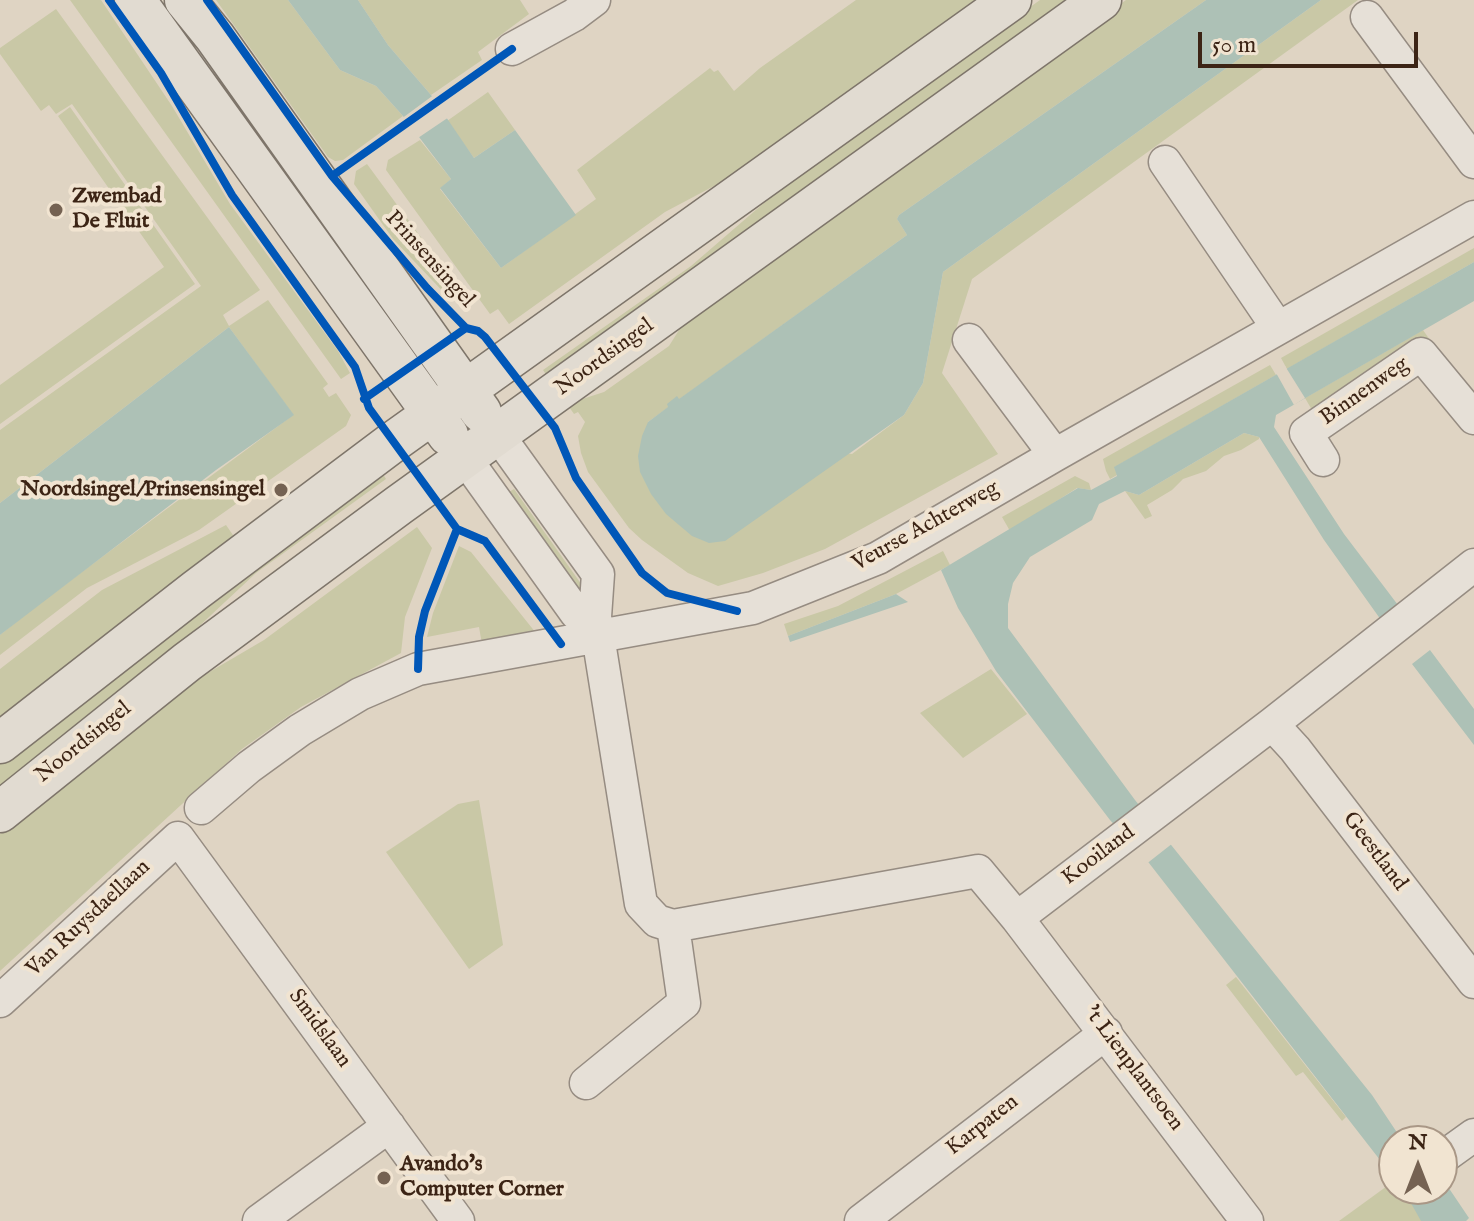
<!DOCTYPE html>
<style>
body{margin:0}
#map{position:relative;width:1474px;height:1221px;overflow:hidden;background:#dfd4c3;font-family:"IM FELL English",serif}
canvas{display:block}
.north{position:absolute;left:1378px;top:1125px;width:80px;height:80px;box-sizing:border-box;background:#f1e4d1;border:2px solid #a99786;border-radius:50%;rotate:0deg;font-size:22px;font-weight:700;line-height:32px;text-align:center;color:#3c2415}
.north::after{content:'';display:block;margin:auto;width:28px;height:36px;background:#756252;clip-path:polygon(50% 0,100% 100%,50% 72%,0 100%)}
.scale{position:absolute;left:1198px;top:32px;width:220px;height:36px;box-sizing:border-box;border:4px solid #3c2415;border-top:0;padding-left:10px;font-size:24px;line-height:28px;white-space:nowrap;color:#3c2415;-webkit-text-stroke:6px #f1e4d1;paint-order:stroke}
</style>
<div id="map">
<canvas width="1474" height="1221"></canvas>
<div class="north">N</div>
<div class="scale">50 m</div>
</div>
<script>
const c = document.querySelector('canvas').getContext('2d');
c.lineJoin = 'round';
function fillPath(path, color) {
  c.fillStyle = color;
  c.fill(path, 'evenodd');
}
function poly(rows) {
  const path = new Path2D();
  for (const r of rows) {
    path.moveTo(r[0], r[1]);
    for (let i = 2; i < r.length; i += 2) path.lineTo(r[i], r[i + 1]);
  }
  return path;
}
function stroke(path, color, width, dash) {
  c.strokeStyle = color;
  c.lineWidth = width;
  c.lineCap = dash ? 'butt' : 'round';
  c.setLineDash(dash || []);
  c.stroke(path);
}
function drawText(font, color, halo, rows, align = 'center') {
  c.font = font + ' "IM FELL English",serif';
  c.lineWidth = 8;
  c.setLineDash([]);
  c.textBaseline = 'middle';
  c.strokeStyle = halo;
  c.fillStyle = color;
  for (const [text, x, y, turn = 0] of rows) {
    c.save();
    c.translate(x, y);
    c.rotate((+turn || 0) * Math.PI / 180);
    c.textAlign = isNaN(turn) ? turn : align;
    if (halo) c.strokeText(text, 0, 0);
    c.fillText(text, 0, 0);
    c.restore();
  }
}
fillPath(poly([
 [70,0,101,0,172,106,230,204,338,351,350,373,341,379],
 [216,0,288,0,340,70,376,86,403,116,343,160,335,161,328,157],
 [358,0,520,0,529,14,478,52,482,60,431,95,388,45],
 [856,0,985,0,763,160,665,212,509,324,498,309,490,314,386,170,388,160,420,140,451,179,440,189,501,268,596,199,577,170,710,68,714,72,718,70,734,91,760,68],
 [1040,0,1076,0,549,379,543,370,691,266,794,177],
 [1126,0,1206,0,899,215,897,219,907,235,648,422,852,454,904,415,923,383,943,272,1321,0,1358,0,972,279,942,373,998,454,825,549,763,573,718,586,688,573,642,540,629,528,588,472,581,453,578,436,585,422,578,412,574,414,567,404,604,392,669,346,684,322],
 [56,9,260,290,223,315,229,326,268,300,328,384,323,388,329,397,336,393,351,415,346,426,199,530,87,588,0,655,0,635,28,612,293,415,229,327,0,503,0,430,201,286,72,104,56,114,49,105,41,111,0,54,0,48],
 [488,92,515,130,474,158,447,121],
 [70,107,195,284,0,424,0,385,164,267,58,116],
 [367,164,462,293,451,300,393,239,354,184,356,171],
 [1474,248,1474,262,1287,369,1281,358],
 [1423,330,1430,340,1312,410,1305,398],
 [1270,365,1276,375,1115,467,1117,475,1110,479,1106,471,1103,459],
 [1244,433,1259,437,1259,439,1241,450,1224,456,1206,471,1183,479,1172,490,1147,505,1152,516,1145,519,1125,491,1139,495],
 [381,471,386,479,256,573,148,674,0,789,0,762],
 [1075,476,1089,483,1091,490,1077,488,1010,531,1002,517],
 [514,489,584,588,588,601,502,496],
 [226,525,235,538,0,719,0,669,102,590],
 [417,527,432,548,405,617,401,653,301,707,242,749,0,971,0,834,99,750,189,684,264,640],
 [459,546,471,552,540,638,483,650,479,627,427,637,433,613],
 [943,551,950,565,896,594,788,636,784,624,838,606],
 [991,669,1027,714,963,758,920,713],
 [479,800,503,945,469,969,386,852,458,804],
 [1236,977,1346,1117,1342,1121,1303,1072,1296,1076,1226,985],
 [1394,1181,1394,1189,1409,1189,1428,1221,1339,1221]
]), '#c9c8a6');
fillPath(poly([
 [288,0,358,0,388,45,431,95,474,158,515,130,576,215,501,268,440,188,451,179,403,116,376,86,340,70],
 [1206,0,1321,0,943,272,923,383,904,415,725,541,709,543,692,536,666,514,651,494,640,472,638,456,642,436,648,422,668,407,667,404,677,396,679,399,907,235,897,219,899,215],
 [1474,262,1474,301,1276,415,1274,427,1344,534,1398,605,1381,620,1324,540,1259,437,1244,433,1139,495,1125,491,1099,504,1092,520,1030,557,1013,583,1008,604,1008,628,1135,800,1372,1095,1398,1134,1393,1138,1395,1141,1394,1178,1149,863,1110,820,996,671,958,608,941,570,1078,488,1091,490,1117,476,1114,467],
 [229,327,294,415,216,470,0,635,0,503],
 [896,594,908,602,790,642,788,636],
 [1430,650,1474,709,1474,745,1412,664],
 [1442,1178,1469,1218,1466,1221,1421,1221,1403,1189,1442,1189]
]), '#adc1b6');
fillPath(poly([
 [435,94,449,117,415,140,401,119],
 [1285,366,1305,398,1294,405,1275,371],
 [1141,803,1173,843,1145,865,1113,825]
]), '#dfd4c3');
const minor = poly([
 [1367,17,1474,162],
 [512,49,574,15,594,0],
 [1165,162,1278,328],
 [969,340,1055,455],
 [498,435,598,574,595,617,641,904,657,921,673,926,978,871,1017,918,1272,724,1474,565],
 [465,458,576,613,595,617],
 [1323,460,1306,433,1421,354,1474,418],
 [1272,724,1295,749,1474,982],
 [201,808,249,767,300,730,360,694,418,669,753,608,878,558,1055,455,1474,217],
 [1017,918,1247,1221],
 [0,1001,178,838,458,1221],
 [586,1083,684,1003,673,926],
 [1442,1158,1474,1135],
 [259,1221,389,1126],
 [861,1221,1106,1033]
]);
const major = poly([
 [135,0,448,435],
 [185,0,215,37,481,412],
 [0,743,196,590,393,442,1011,0],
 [0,812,187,662,399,505,1101,0]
]);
stroke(minor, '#968c82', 35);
stroke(major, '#7e756a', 43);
stroke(minor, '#e6e0d7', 32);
stroke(major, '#e1dbd1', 40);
stroke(poly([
 [109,0,161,73,232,195,355,367,369,408,457,529,485,541,561,644],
 [207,0,332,176,427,288,466,328,478,331,485,337,555,428,576,478,642,573,667,593,737,611],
 [332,176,512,49],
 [364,399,466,328],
 [418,669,419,637,425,611,457,529]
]), '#0057b8', 8);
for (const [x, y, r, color] of [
 [56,210,8,"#756252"],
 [281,490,8,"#756252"],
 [384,1178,8,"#756252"]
]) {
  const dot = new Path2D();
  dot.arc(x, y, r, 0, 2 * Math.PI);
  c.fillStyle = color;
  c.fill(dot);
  stroke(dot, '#f1e4d1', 3);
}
drawText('bold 22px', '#3c2415', '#f1e4d1', [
 ["Zwembad",72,197],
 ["De Fluit",72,222],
 ["Noordsingel/Prinsensingel",265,490,"right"],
 ["Avando's",400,1165],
 ["Computer Corner",400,1190]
], 'left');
drawText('22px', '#3c2415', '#f1e4d1', [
 ["Prinsensingel",429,260,48],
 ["Noordsingel",605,358,-36],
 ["Binnenweg",1365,392,-35],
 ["Veurse Achterweg",926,527,-29],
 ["Noordsingel",84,743,-39],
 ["Geestland",1374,852,53],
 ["Kooiland",1099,856,-37],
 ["Van Ruysdaellaan",89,919,-43],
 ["Smidslaan",319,1029,54],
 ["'t Lienplantsoen",1133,1069,53],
 ["Karpaten",983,1126,-38]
]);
</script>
